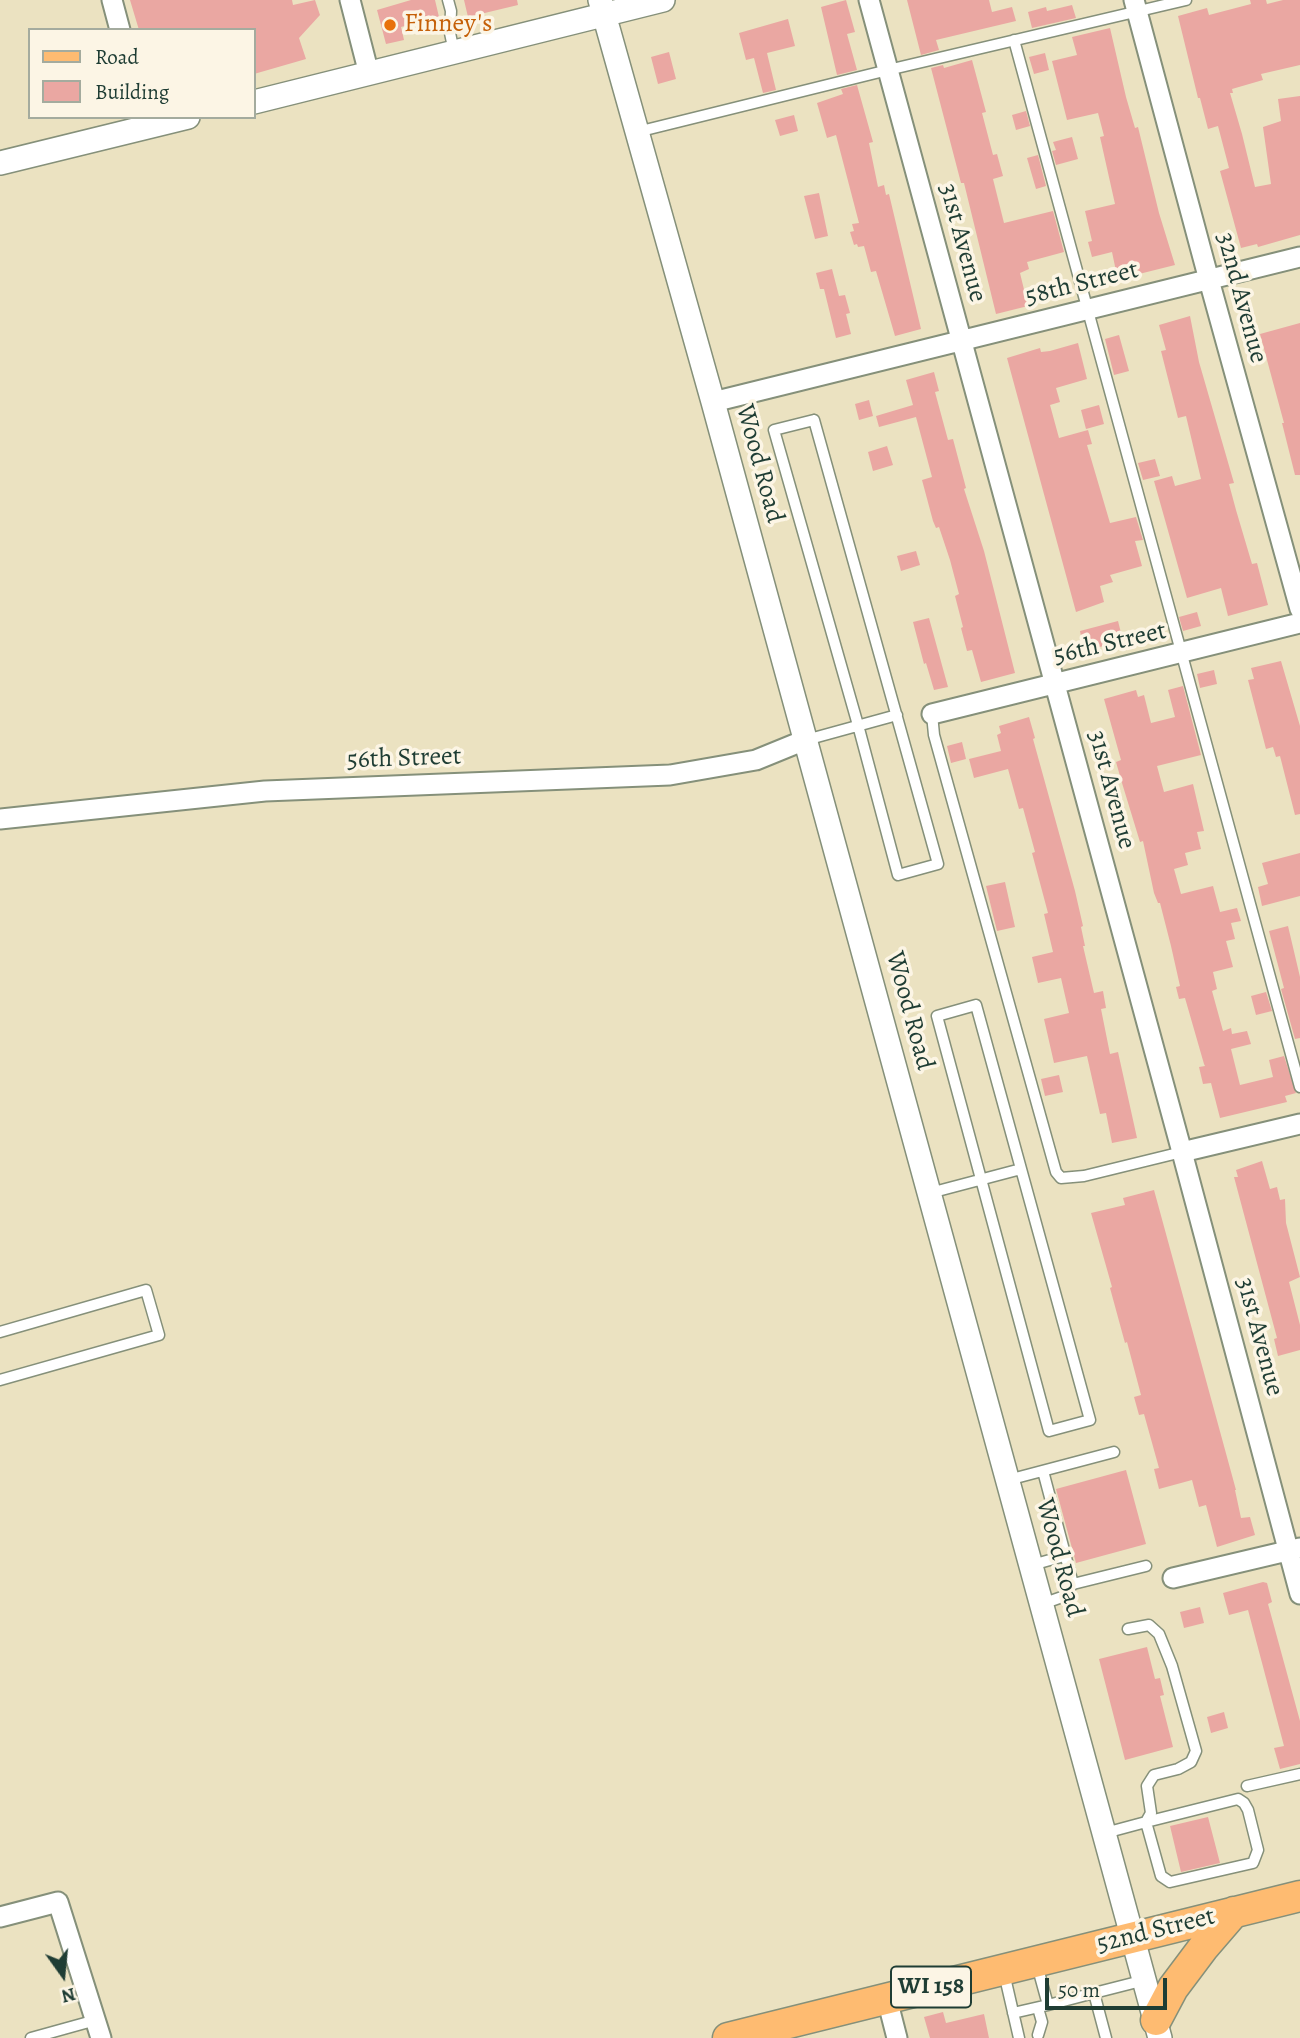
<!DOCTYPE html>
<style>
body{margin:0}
#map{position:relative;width:1300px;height:2038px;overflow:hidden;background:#ebe2c1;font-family:Alegreya,serif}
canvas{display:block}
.legend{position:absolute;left:28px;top:28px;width:228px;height:91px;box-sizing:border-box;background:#fcf5e5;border:2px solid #a4ab9e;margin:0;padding:9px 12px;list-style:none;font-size:21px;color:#1f3d34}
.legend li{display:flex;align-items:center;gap:14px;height:35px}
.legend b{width:35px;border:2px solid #a4ab9e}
.north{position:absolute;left:28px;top:1940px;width:70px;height:70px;-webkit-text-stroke:5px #fcf5e5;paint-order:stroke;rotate:165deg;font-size:19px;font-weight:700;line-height:28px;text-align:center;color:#1f3d34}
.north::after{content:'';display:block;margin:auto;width:24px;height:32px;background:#1f3d34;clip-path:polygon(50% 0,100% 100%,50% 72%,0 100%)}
.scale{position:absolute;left:1045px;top:1978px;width:122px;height:32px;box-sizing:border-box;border:4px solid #1f3d34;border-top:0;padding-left:9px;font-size:21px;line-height:24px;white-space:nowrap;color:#1f3d34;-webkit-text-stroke:5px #fcf5e5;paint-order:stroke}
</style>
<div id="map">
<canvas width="1300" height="2038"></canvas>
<ul class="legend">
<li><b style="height:9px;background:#febb71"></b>Road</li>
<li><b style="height:19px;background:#eaa7a2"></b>Building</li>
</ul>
<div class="north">N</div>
<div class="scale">50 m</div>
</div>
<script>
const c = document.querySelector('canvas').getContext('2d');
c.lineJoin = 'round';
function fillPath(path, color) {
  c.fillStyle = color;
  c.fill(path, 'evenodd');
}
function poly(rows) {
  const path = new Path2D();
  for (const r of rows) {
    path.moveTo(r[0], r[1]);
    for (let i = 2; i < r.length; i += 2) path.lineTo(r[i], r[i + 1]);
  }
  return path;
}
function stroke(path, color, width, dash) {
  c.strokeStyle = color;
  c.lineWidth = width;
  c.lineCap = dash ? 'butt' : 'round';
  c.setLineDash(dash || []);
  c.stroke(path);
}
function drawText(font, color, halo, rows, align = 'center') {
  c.font = font + ' Alegreya,serif';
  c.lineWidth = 7;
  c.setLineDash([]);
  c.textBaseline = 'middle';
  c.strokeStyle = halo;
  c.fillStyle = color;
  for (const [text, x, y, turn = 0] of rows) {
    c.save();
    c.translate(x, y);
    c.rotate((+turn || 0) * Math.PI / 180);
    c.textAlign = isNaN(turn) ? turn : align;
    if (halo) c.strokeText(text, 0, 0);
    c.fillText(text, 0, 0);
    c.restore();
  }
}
fillPath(poly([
 [130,0,292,0,293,5,315,0,320,15,299,38,306,59,254,74,254,30,139,30],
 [411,0,435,0,439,17,401,27,404,40,386,44,377,10],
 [464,0,517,0,518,5,468,17],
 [846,0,855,32,847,34,857,70,837,75,821,7],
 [907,0,989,0,992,12,1012,7,1016,21,936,40,939,50,921,55],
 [1250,0,1266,0,1267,4,1283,0,1300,0,1300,65,1261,74,1263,80,1232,89,1233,93,1230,93,1242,134,1255,187,1271,184,1263,127,1281,121,1278,99,1300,96,1300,235,1258,247,1257,244,1241,248,1220,171,1229,168,1218,126,1208,129,1200,98,1198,98,1178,16,1207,8,1209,15,1251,4],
 [1072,5,1076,18,1032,28,1028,12,1046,7,1047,11],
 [788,19,795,46,767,53,776,90,763,93,754,58,746,60,739,33],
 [1110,28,1126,97,1135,128,1138,127,1159,213,1175,265,1139,274,1137,267,1116,271,1112,252,1092,257,1088,242,1092,241,1085,211,1115,204,1100,137,1104,136,1098,113,1067,120,1052,61,1077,55,1072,37],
 [669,52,676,79,658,84,651,57],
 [1045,53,1049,70,1034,74,1029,57],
 [972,60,986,112,982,113,993,155,997,154,1003,176,993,179,1004,223,1053,211,1064,252,1027,262,1029,269,1020,273,1028,306,996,314,964,183,961,183,931,68,943,65,944,68],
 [857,85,873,142,869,143,878,187,884,185,886,195,889,194,921,329,895,336,876,271,871,272,864,246,858,247,857,244,854,245,850,232,854,231,852,224,859,223,836,135,827,138,817,103,843,94,841,89],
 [1026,111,1030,126,1016,130,1012,115],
 [794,115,798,131,780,136,775,120],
 [1072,137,1078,159,1056,165,1052,151,1056,150,1053,142],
 [1038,155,1046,186,1036,189,1027,158],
 [819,193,828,236,815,239,804,196],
 [832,269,839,296,845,295,850,313,846,314,851,334,836,338,824,289,820,289,816,273],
 [1190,316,1199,362,1234,483,1229,484,1236,510,1252,564,1257,563,1268,605,1228,616,1221,588,1187,598,1154,481,1172,476,1175,486,1201,479,1186,416,1178,418,1161,351,1166,350,1159,325],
 [1300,323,1300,475,1295,475,1282,423,1284,423,1260,334],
 [1119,335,1129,371,1114,375,1105,339],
 [1078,343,1087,379,1056,388,1060,402,1050,405,1059,438,1088,430,1092,444,1087,445,1110,523,1136,517,1143,540,1135,541,1142,566,1110,575,1113,582,1100,586,1104,602,1076,612,1007,358,1040,348,1041,352,1050,351],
 [934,372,939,391,935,392,948,440,953,439,966,488,964,489,984,551,1015,673,981,682,972,650,967,651,961,628,963,627,955,596,959,594,950,560,939,527,936,528,933,521,922,480,932,477,916,417,879,427,876,416,913,405,906,380],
 [869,400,873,416,859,420,855,404],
 [1099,405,1104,424,1086,429,1081,410],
 [887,446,893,465,873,471,868,452],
 [1155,459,1160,476,1143,480,1138,463],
 [916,551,920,565,901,571,897,556],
 [1197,612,1201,626,1183,631,1179,617],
 [929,618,948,687,934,690,926,663,924,664,913,622],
 [1118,621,1123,641,1084,651,1080,631],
 [1281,661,1300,726,1300,814,1295,815,1280,756,1276,757,1273,747,1266,749,1248,680,1254,679,1251,668],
 [1214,670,1217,684,1200,688,1197,674],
 [1183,686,1201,755,1157,766,1164,792,1193,784,1204,831,1197,832,1201,849,1185,853,1188,865,1174,869,1181,894,1213,886,1220,912,1237,908,1241,921,1231,923,1235,939,1226,941,1233,967,1213,972,1217,989,1212,991,1223,1031,1231,1028,1232,1034,1247,1031,1251,1044,1231,1049,1240,1085,1273,1077,1269,1060,1284,1056,1296,1093,1285,1096,1287,1102,1220,1118,1211,1083,1203,1084,1199,1067,1205,1066,1204,1064,1185,998,1179,999,1176,987,1180,986,1171,946,1160,903,1158,903,1154,893,1143,841,1140,842,1122,783,1116,762,1121,760,1104,699,1136,690,1138,697,1144,695,1151,723,1175,717,1168,690],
 [1029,717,1035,738,1033,739,1075,891,1083,926,1081,927,1085,946,1083,946,1094,993,1103,991,1106,1008,1101,1009,1110,1054,1118,1052,1137,1138,1112,1143,1106,1113,1100,1114,1087,1056,1054,1063,1044,1019,1069,1013,1061,978,1038,983,1032,957,1053,952,1044,914,1048,913,1032,853,1035,852,1023,808,1019,809,1008,769,974,778,969,759,1001,751,997,735,1001,733,999,726],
 [962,742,966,759,951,763,947,746],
 [1300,853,1300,896,1262,906,1258,887,1268,884,1262,863],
 [1005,882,1015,927,997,931,986,886],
 [1288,926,1300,977,1300,1038,1295,1039,1281,989,1284,988,1269,931],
 [1266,992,1272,1011,1256,1015,1251,996],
 [1059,1075,1063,1092,1045,1096,1041,1079],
 [1262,1161,1270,1189,1277,1187,1280,1200,1285,1199,1286,1223,1300,1277,1289,1282,1300,1325,1300,1350,1278,1356,1274,1339,1277,1338,1234,1177,1238,1177,1236,1170],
 [1154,1190,1236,1490,1235,1490,1241,1518,1250,1517,1255,1535,1217,1547,1206,1505,1199,1507,1192,1480,1159,1489,1154,1469,1159,1468,1144,1414,1139,1415,1134,1397,1141,1395,1127,1342,1125,1343,1110,1288,1112,1287,1091,1213,1125,1205,1123,1198],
 [1126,1470,1146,1544,1076,1563,1056,1489],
 [1263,1582,1267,1583,1272,1602,1268,1604,1300,1721,1300,1764,1280,1769,1274,1748,1284,1746,1248,1610,1229,1615,1223,1593],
 [1200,1607,1204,1623,1184,1628,1180,1612],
 [1147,1647,1155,1679,1160,1678,1164,1695,1160,1696,1173,1747,1125,1760,1099,1659],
 [1224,1712,1228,1728,1211,1733,1207,1717],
 [1208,1817,1220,1863,1181,1872,1170,1826],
 [943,2012,946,2023,984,2014,989,2038,930,2038,924,2017]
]), '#eaa7a2');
const service = poly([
 [448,0,451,11,450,33,454,52],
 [1014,40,1300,1087],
 [637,132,888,70,1186,0],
 [814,420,938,864,898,875,858,725,774,430,814,420],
 [932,714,934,735,1056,1172,1061,1178,1084,1176,1182,1152],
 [806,740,897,715],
 [976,1005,1090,1420,1049,1431,937,1016,976,1005],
 [930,1193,1021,1169],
 [0,1332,146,1290,159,1335,0,1380],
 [1043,1471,1073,1584,1146,1566],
 [1008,1480,1114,1452],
 [1032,1565,1064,1556],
 [1042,1604,1062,1597,1073,1584],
 [1247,1786,1300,1774],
 [1105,1833,1146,1822,1238,1799,1244,1803,1248,1810,1258,1850,1253,1863,1170,1882,1161,1876,1146,1822,1151,1813,1147,1786,1154,1775,1178,1769,1191,1762,1196,1751,1172,1666,1159,1634,1149,1625,1128,1629],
 [1037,1965,1048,2005,1094,1993,1106,2038],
 [1004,1973,1019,2038],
 [1094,1993,1145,1980],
 [1038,2008,1042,2022,1038,2035],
 [1013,2013,1048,2005],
 [31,2038,96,2020]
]);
const minor = poly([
 [112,0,120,30],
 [350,0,369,74],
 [869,0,1182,1152,1300,1594],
 [1134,0,1209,280,1300,609],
 [713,402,1300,257],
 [932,714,1300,623],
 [0,819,265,791,670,775,756,760,805,740],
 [1182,1152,1300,1124],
 [1173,1578,1300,1548],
 [0,1917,58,1902,101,2038],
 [887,1999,897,2038]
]);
const tertiary = poly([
 [600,0,713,402,1160,2038],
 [254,102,663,0],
 [0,163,188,117]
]);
const primary = poly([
 [1156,2020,1173,1988,1203,1948,1234,1912],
 [728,2038,1300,1896]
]);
stroke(service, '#85907a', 13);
stroke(minor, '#85907a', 23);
stroke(tertiary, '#85907a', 26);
stroke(primary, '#85907a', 33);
stroke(service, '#fff', 10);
stroke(minor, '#fff', 19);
stroke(tertiary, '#fff', 23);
stroke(primary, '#febb71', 30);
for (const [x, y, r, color] of [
 [390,25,7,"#e8710a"]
]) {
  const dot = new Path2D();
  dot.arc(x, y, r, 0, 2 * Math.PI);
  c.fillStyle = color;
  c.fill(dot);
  stroke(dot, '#fcf5e5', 2.5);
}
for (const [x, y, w] of [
 [931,1987,80]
]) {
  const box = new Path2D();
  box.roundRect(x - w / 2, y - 20.5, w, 41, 5);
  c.fillStyle = '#fcf5e5';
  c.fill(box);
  stroke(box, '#1f3d34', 2);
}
drawText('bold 24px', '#1f3d34', null, [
 ["WI 158",931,1987]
]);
drawText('26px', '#c56008', '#fcf5e5', [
 ["Finney's",404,25]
], 'left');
drawText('26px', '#1f3d34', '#fcf5e5', [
 ["31st Avenue",962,243,75],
 ["58th Street",1082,284,-14],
 ["32nd Avenue",1241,298,75],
 ["Wood Road",759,464,75],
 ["56th Street",1110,644,-13],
 ["56th Street",404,759,-2],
 ["31st Avenue",1111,790,75],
 ["Wood Road",909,1011,75],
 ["31st Avenue",1259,1337,75],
 ["Wood Road",1059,1558,75],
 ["52nd Street",1156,1931,-14]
]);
</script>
